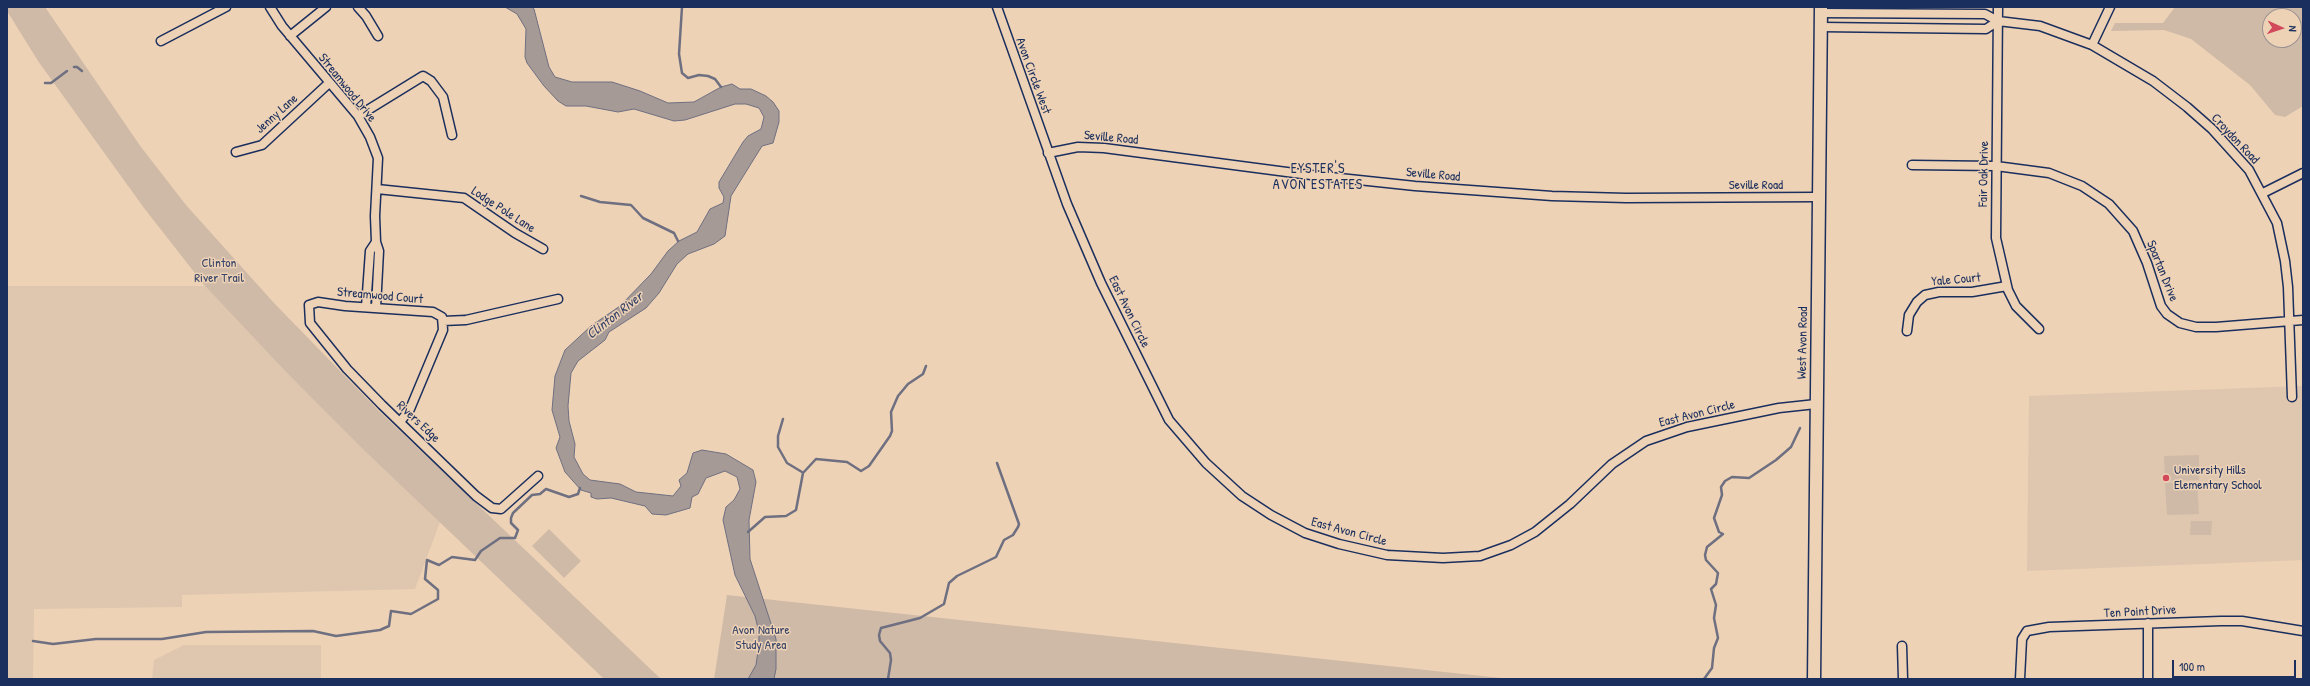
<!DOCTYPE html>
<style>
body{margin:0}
#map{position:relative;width:2310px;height:686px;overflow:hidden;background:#eed2b5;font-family:"Patrick Hand",sans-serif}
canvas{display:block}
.frame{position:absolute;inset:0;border:8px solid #1b2f5e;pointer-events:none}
.north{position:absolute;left:2262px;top:8px;width:40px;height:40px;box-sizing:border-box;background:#eed2b5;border:1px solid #9a9192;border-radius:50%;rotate:93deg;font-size:11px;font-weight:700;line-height:16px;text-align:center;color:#1b2f5e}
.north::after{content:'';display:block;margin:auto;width:14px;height:18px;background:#d1495b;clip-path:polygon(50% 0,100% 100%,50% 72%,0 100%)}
.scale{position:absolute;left:2172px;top:660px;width:124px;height:18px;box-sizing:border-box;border:2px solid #1b2f5e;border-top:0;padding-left:5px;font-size:12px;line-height:14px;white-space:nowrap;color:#1b2f5e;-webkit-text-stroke:3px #eed2b5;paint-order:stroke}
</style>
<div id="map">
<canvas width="2310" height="686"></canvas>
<div class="frame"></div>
<div class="north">N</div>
<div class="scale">100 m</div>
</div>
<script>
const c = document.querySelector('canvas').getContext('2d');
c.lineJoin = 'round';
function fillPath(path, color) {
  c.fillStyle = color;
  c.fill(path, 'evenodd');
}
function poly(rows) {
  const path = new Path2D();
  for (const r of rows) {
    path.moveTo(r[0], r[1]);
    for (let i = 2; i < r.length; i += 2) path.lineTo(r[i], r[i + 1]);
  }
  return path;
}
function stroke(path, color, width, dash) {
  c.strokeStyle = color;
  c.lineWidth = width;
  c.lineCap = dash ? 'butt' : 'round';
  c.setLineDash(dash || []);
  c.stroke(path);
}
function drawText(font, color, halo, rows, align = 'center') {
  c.font = font + ' "Patrick Hand",sans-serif';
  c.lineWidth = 3;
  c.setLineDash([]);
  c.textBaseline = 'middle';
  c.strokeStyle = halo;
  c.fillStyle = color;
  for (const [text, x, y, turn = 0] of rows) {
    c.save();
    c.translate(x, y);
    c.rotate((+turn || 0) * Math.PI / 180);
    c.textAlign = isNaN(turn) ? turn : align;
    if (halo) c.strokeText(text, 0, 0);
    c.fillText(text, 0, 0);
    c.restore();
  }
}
fillPath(poly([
 [7,286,205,286,285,371,440,522,415,589,182,595,182,607,34,609,33,679,7,679],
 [2303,386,2303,560,2027,571,2029,396],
 [184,645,321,645,321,679,152,679,154,660]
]), '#dec6af');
fillPath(poly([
 [7,7,45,7,141,147,186,205,274,303,380,412,661,679,604,679,363,449,285,371,205,286,144,208,38,61,7,11],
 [2175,7,2303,7,2303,106,2285,117,2275,115,2250,85,2191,39,2164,30,2111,31,2115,23,2163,23],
 [2270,16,2294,16,2294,40,2270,40],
 [2199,455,2199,480,2165,481,2164,456],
 [2197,482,2199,514,2167,515,2165,483],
 [2191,521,2212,521,2211,535,2190,535],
 [549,529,581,561,564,578,532,546],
 [727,595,1510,679,714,679]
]), '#cfbaa8');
const water = poly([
 [505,7,532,7,534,9,549,67,555,77,572,82,612,82,640,91,668,103,694,102,721,87,732,84,740,89,751,89,766,96,773,102,779,111,779,122,773,143,762,146,731,196,725,236,714,244,688,254,677,264,659,293,646,308,609,332,605,340,578,361,571,373,568,406,569,421,575,444,574,457,583,474,590,480,620,484,636,492,673,496,681,486,679,480,687,473,693,453,702,450,726,454,753,470,756,482,749,520,750,559,776,639,776,669,774,679,748,679,756,665,759,644,759,632,755,616,735,575,723,520,726,507,734,500,740,489,737,477,725,471,706,478,698,494,692,497,690,508,666,515,652,514,645,506,611,498,597,499,591,497,591,493,581,490,565,472,556,448,560,437,552,410,555,376,565,350,591,326,620,306,651,274,668,251,679,241,697,232,710,209,723,203,724,197,719,188,719,182,743,142,748,136,761,129,764,117,759,108,746,104,735,104,685,120,674,121,634,109,618,112,586,106,566,106,558,101,544,86,527,63,525,57,526,29,517,14,505,7]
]);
fillPath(water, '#a69a97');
stroke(water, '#6e6f80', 1);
stroke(poly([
 [682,7,679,54,682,73,688,78,699,75,708,76,715,79,721,87],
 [74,67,77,67,82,71],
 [45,83,51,83,67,71],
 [581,196,600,202,631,205,643,218,674,233,678,241],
 [783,419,778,436,778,447,787,463,802,472],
 [748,532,765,517,786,516,796,510,803,473,816,459,847,462,861,471,869,466,890,436,892,431,891,412,898,396,908,384,923,374,926,366],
 [33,641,53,644,96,639,162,639,206,632,313,631,336,636,380,630,389,626,391,611,411,614,438,599,438,590,425,579,427,560,439,565,452,557,475,560,481,551,500,538,515,538,518,530,511,523,511,518,513,513,532,495,540,494,546,489,569,497,578,494,580,488],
 [888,679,891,660,890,653,880,641,879,635,881,628,920,618,944,604,949,583,957,576,996,557,1004,540,1013,535,1018,527,1019,524,997,463],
 [1704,679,1712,668,1714,648,1718,638,1714,618,1716,605,1711,589,1716,584,1718,573,1706,560,1705,555,1707,547,1723,534,1719,532,1714,518,1722,495,1721,487,1725,481,1732,477,1749,478,1776,460,1791,447,1800,428]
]), '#6e6f80', 2.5);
const street = poly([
 [270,7,282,26,358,116,370,137,378,158,375,216,376,242,379,251,376,308],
 [358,7,366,16,378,36],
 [997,7,1067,204,1101,283,1169,420,1206,463,1242,496,1271,515,1305,533,1339,544,1387,555,1443,558,1480,556,1511,545,1535,532,1570,504,1612,464,1646,441,1687,427,1779,408,1816,404],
 [1998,7,1996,238,2008,290,2016,306,2039,329],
 [1821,13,1985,14,1998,21,2040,26,2092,45,2153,81,2187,107,2212,129,2249,170,2277,223,2285,261,2288,287,2292,397],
 [1821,27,1986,29,1998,21],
 [290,36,326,7],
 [161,41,226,7],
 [2092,45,2110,7],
 [358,116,423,76,431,81,443,97,452,135],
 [236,152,262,145,329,83],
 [1048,153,1078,147,1104,148,1302,174,1415,186,1552,196,1626,198,1818,197],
 [1912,165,1996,166,2049,173,2082,186,2109,204,2133,231,2147,263,2161,306,2167,314,2180,323,2196,327,2216,327,2303,320],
 [377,189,464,198,515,233,543,249],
 [2263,193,2303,173],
 [366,307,370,251,376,242],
 [443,321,466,320,558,299],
 [1907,331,1909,315,1917,302,1925,295,1939,292,1972,292,2007,286],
 [400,422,410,409,443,330,442,317,433,312,345,306,318,302,309,305,310,323,347,369,382,405,476,496,492,508,501,509,538,476],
 [2148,623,2148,679],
 [1902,646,1903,679],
 [2020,679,2022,639,2027,631,2049,627,2221,621,2242,621,2303,631]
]);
const secondary = poly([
 [1814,679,1821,7]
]);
stroke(street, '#1b2f5e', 11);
stroke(secondary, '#1b2f5e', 15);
stroke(street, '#eed2b5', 8);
stroke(secondary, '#eed2b5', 12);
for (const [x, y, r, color] of [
 [2166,478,4,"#d1495b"]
]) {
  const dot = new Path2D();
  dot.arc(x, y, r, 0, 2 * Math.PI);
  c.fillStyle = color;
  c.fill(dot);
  stroke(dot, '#eed2b5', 1.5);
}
drawText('13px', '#1b2f5e', '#eed2b5', [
 ["Avon Circle West",1033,76,70],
 ["Streamwood Drive",347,88,51],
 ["Jenny Lane",277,114,-42],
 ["Seville Road",1111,138,5],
 ["Croydon Road",2235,139,47],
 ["Fair Oak Drive",1984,174,-89],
 ["Seville Road",1433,175,5],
 ["Seville Road",1756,186],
 ["Lodge Pole Lane",503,210,33],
 ["Spartan Drive",2162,271,68],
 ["Yale Court",1956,280,-5],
 ["Streamwood Court",380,296,5],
 ["East Avon Circle",1129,312,64],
 ["West Avon Road",1803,343,-89],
 ["East Avon Circle",1697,414,-14],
 ["Rivers Edge",418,422,43],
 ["East Avon Circle",1349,532,15],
 ["Ten Point Drive",2140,612,-3]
]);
drawText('13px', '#364469', '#eed2b5', [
 ["Clinton",219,264],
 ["River Trail",219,279],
 ["Avon Nature",761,631],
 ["Study Area",761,646]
]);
drawText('13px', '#1b2f5e', '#eed2b5', [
 ["University Hills",2174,471],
 ["Elementary School",2174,486]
], 'left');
c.letterSpacing = '1px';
drawText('14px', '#1b2f5e', '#eed2b5', [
 ["EYSTER'S",1318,169],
 ["AVON ESTATES",1318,185]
]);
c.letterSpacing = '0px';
drawText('italic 14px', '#374469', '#eed2b5', [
 ["Clinton River",615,316,-38]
]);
</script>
